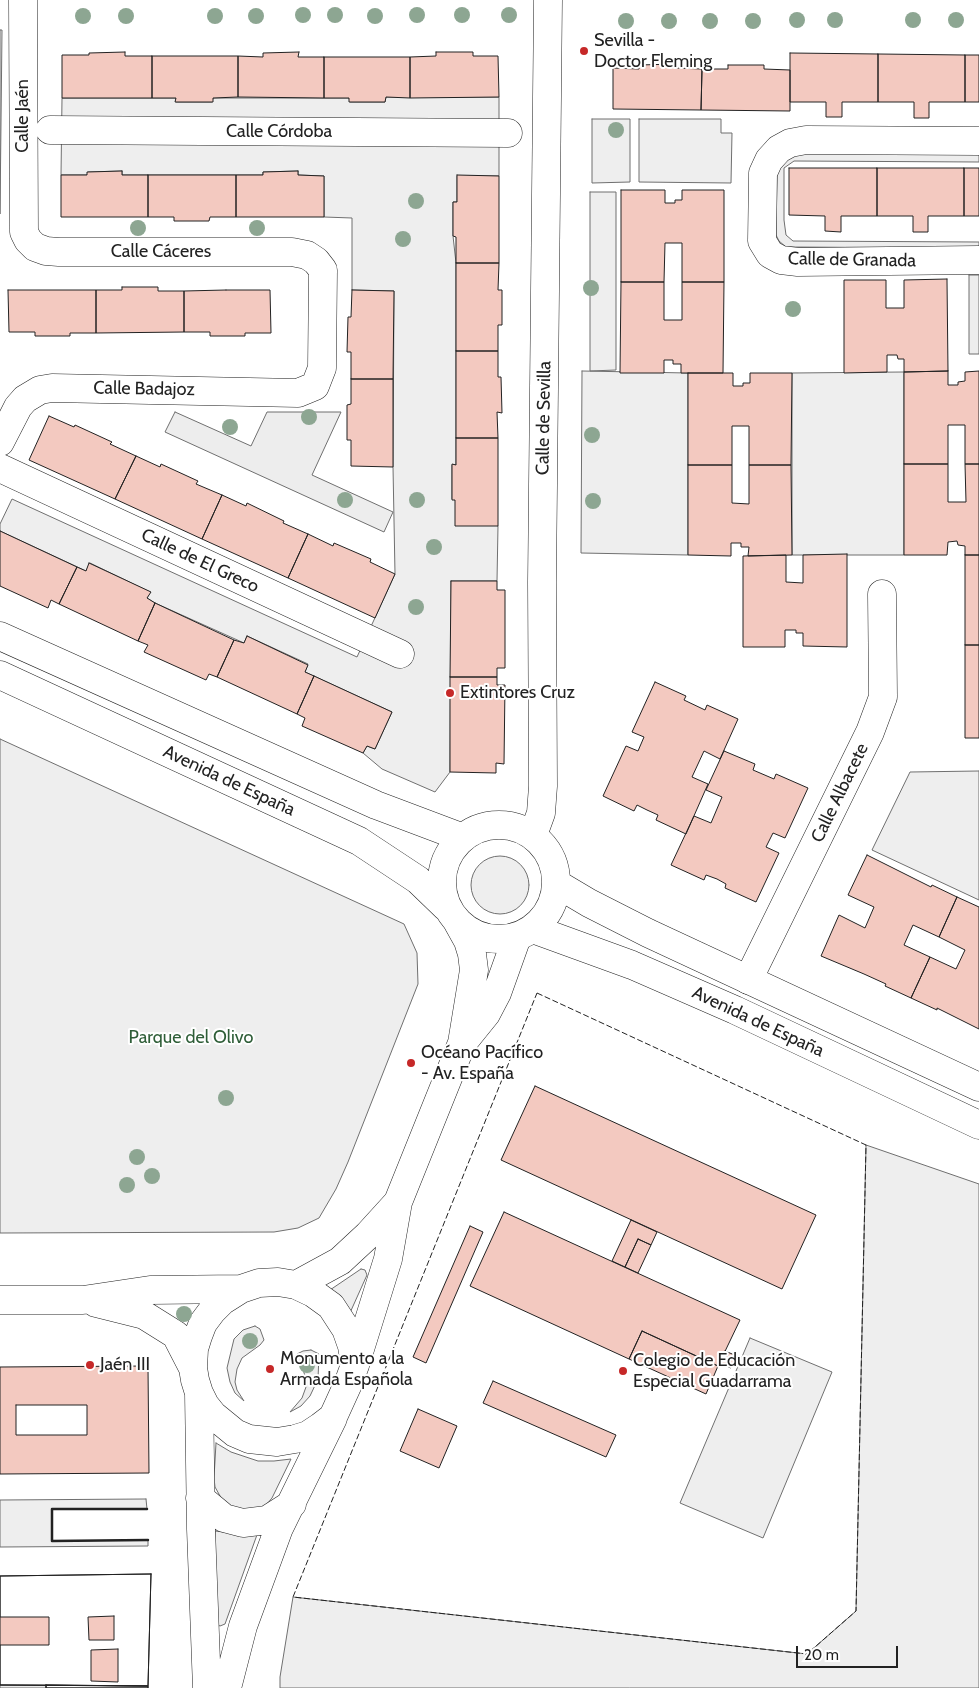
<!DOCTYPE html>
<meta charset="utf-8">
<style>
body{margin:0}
#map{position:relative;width:979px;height:1688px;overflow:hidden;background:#fff;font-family:Cabin,sans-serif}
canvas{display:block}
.scale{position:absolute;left:796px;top:1646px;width:102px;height:22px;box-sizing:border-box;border:2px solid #222;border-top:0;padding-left:6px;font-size:15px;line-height:18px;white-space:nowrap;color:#222;-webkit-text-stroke:4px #fff;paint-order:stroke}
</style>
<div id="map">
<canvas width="979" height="1688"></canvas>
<div class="scale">20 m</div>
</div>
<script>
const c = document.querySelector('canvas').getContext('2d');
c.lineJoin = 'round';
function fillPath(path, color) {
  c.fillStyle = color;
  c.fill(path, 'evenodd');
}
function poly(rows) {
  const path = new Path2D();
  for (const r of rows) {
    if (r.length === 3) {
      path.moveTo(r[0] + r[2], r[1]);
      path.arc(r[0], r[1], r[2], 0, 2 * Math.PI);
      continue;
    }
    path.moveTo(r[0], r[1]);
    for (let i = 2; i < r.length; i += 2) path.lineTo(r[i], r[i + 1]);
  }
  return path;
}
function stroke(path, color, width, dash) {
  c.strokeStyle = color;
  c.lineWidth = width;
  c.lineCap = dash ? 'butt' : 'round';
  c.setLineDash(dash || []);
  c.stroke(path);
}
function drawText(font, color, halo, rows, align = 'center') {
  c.font = font + ' Cabin,sans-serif';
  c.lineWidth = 4;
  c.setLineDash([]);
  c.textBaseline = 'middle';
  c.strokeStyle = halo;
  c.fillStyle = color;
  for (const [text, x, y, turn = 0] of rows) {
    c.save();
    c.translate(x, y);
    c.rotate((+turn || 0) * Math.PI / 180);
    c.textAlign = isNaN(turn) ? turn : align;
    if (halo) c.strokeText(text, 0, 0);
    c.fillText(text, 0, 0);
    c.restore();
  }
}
const green = poly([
 [386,97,499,97,499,176,457,176,457,202,453,202,453,236,456,263,456,465,452,465,452,499,455,500,498,526,497,581,451,581,450,772,435,792,382,769,363,753,367,746,375,749,392,712,305,672,308,664,247,636,244,643,155,603,147,598,150,592,90,563,86,571,0,531,0,524,12,499,357,657,395,574,393,467,394,291,352,290,352,218,324,217,324,176,298,175,298,171,263,172,263,175,122,175,122,171,88,172,87,175,61,175,62,98,176,98,176,102,212,102,213,98,349,98,350,102,385,102,386,97],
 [592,119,630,119,630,182,592,183,592,119],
 [639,119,721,119,721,133,732,133,731,183,639,182,639,119],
 [590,192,616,192,616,370,590,371,590,192],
 [582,371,688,373,688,555,581,553,582,371],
 [904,372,904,555,792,555,792,373,904,372],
 [0,739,404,924,417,953,418,984,348,1162,336,1189,319,1218,298,1228,274,1232,0,1233,0,739],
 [979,771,979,900,872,850,910,772,979,771],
 [500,885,29],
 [866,1145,979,1184,979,1688,280,1688,280,1677,293,1597,807,1654,856,1611,866,1145],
 [361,1269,365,1270,367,1275,349,1315,327,1292,361,1269],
 [255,1326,260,1329,264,1340,260,1345,242,1358,237,1369,235,1382,237,1390,244,1401,235,1393,230,1382,227,1368,234,1339,243,1330,255,1326],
 [750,1338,832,1372,763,1538,680,1503,750,1338],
 [311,1350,319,1354,318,1379,310,1396,301,1406,290,1412,302,1398,306,1387,305,1376,302,1366,296,1361,297,1354,303,1351,311,1350],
 [216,1443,231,1452,258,1461,274,1461,291,1459,272,1498,266,1505,258,1509,240,1510,224,1503,215,1487,214,1478,216,1443],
 [146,1499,147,1509,52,1509,52,1541,148,1540,148,1546,0,1547,0,1500,146,1499],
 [215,1531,233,1533,258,1532,225,1624,220,1626,216,1624,214,1617,215,1531]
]);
fillPath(green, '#eee');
stroke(green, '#6f6f6f', 1);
const parking = poly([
 [0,30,2,30,0,214,0,30],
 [799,153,979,154,979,162,794,161,784,168,784,220,786,235,793,241,979,242,979,248,786,247,779,241,776,235,777,171,785,160,799,153],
 [969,275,979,275,979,354,969,354,969,275],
 [175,412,251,446,267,412,341,412,312,475,393,512,384,532,165,432,175,412],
 [0,1685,46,1685,46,1688,0,1688,0,1685]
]);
fillPath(parking, '#ededed');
stroke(parking, '#6f6f6f', 1);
const building = poly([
 [125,52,125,56,152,56,152,98,62,98,62,55,89,55,89,53,125,52],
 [299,52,298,57,324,57,324,98,238,97,238,56,263,57,263,53,299,52],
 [436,52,473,52,473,56,498,56,499,97,410,98,410,57,436,56,436,52],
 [790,53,878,54,878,102,842,102,842,117,826,117,826,102,790,102,790,53],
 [878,54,965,55,965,102,929,102,929,118,914,118,914,102,878,102,878,54],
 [965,55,979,55,979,102,965,102,965,55],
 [152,56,238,56,238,97,213,98,213,102,175,102,176,98,152,98,152,56],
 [324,57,410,57,410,98,386,97,385,102,349,102,349,98,324,98,324,57],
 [676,64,676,68,702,69,701,110,613,109,613,68,639,69,639,65,676,64],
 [728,65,764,65,764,69,790,70,790,111,701,110,702,69,728,69,728,65],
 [789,168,877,168,877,216,841,216,841,232,825,231,825,216,789,215,789,168],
 [877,168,964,168,964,216,928,216,928,232,913,232,913,216,877,216,877,168],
 [964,168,979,168,979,216,964,216,964,168],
 [122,171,122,175,148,175,148,217,61,217,61,175,87,175,87,172,122,171],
 [298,171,298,175,324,176,324,217,236,217,236,175,263,175,263,172,298,171],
 [148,175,236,175,236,217,210,217,209,221,174,221,174,217,148,217,148,175],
 [457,175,499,176,499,263,456,263,456,237,453,236,453,202,457,202,457,175],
 [621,190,665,190,665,203,675,203,675,200,682,200,682,190,724,190,724,282,682,282,682,243,665,243,664,282,621,282,621,190],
 [456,263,499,263,498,290,502,290,502,325,498,325,498,351,456,351,456,263],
 [947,279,948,371,904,372,904,359,898,359,897,355,887,355,887,372,844,373,844,280,886,280,886,308,904,308,904,280,947,279],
 [621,282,664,282,664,320,682,320,682,282,724,282,723,373,681,373,681,364,673,364,673,360,664,360,664,373,620,373,621,282],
 [122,287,158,287,158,291,184,291,184,332,96,333,96,290,122,290,122,287],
 [8,290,96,290,96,333,70,333,70,336,35,336,35,332,9,332,8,290],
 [226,290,270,290,271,333,245,333,245,336,210,336,210,332,184,332,184,291,226,290],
 [352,290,394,291,393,379,351,379,351,352,347,352,348,317,351,317,352,290],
 [456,351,498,351,498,377,501,377,502,413,497,412,498,438,456,438,456,351],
 [948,371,948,385,958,385,958,382,965,381,965,372,979,371,979,464,965,464,965,425,948,425,948,464,904,464,904,372,948,371],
 [688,373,733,373,733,386,743,386,743,383,750,383,750,373,792,373,791,465,749,465,749,426,732,426,732,465,688,465,688,373],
 [351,379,393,379,393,467,351,466,351,440,347,440,347,405,351,404,351,379],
 [49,416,74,427,75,425,112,442,110,444,136,456,115,499,29,460,49,416],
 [456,438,498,438,498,526,455,526,455,500,452,500,452,464,456,465,456,438],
 [136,456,160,467,161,464,198,481,196,484,222,495,202,539,115,499,136,456],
 [904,464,948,464,948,502,966,502,965,464,979,464,979,555,965,555,965,546,958,545,957,541,948,542,947,555,904,555,904,464],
 [688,465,732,465,732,503,749,504,749,465,791,465,792,555,748,556,749,547,741,547,741,543,731,543,731,556,688,555,688,465],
 [222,495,246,506,247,503,284,521,283,523,308,534,288,578,202,539,222,495],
 [0,531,77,567,59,604,51,600,48,608,0,586,0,531],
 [308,534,333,546,334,543,371,559,370,562,395,574,375,618,288,578,308,534],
 [847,554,847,647,803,646,803,633,796,633,796,630,785,630,785,647,743,647,743,556,786,555,786,582,803,583,803,555,847,554],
 [965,555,979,555,979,645,965,645,965,555],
 [89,563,151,592,147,598,155,603,138,641,59,604,77,567,86,571,89,563],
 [451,581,497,581,497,590,505,590,505,668,497,668,497,677,450,677,451,581],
 [155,603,234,640,217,677,209,674,206,680,144,652,148,645,138,641,155,603],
 [247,636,308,665,305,672,314,676,297,714,217,677,234,640,244,643,247,636],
 [965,645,979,645,979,738,965,738,965,645],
 [314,676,392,712,375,749,367,746,363,753,302,726,305,718,297,714,314,676],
 [450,677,497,677,497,685,505,685,504,764,496,763,496,773,450,772,450,677],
 [655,682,686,696,684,700,705,710,707,705,738,719,720,759,704,751,692,777,708,784,686,834,656,820,658,815,647,810,637,805,634,811,603,796,626,746,638,751,644,737,632,732,655,682],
 [724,751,755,764,753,770,774,779,776,774,808,788,785,838,773,833,766,847,779,853,756,902,725,888,726,884,717,879,706,875,704,880,671,865,694,816,711,823,722,797,706,790,724,751],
 [867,855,931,887,932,885,957,897,939,937,913,925,904,945,930,957,911,998,885,986,886,984,864,974,821,956,839,915,865,928,874,907,848,895,867,855],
 [957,897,979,907,979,1029,937,1008,937,1010,911,998,930,957,956,969,965,950,939,937,957,897],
 [535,1086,816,1215,782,1289,501,1160,535,1086],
 [504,1212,740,1320,718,1366,642,1331,629,1359,470,1286,504,1212],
 [631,1220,657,1232,651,1245,638,1239,625,1267,612,1261,631,1220],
 [470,1226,483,1232,426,1363,413,1357,470,1226],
 [638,1239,651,1245,638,1273,625,1267,638,1239],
 [642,1331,718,1366,706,1394,629,1359,642,1331],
 [725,1351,737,1356,731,1368,720,1363,725,1351],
 [148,1366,149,1473,0,1474,0,1367,148,1366],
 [16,1405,87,1405,87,1435,16,1435,16,1405],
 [493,1381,616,1435,606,1457,483,1403,493,1381],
 [418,1409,457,1426,439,1468,400,1451,418,1409],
 [151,1574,148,1686,0,1685,0,1645,49,1645,49,1617,0,1617,0,1576,151,1574],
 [114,1616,114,1640,89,1640,88,1617,114,1616],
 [118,1649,118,1682,91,1681,91,1650,118,1649],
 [151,1574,148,1686,0,1685,0,1576,151,1574],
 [46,1685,148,1686,148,1688,46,1688,46,1685],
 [46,1685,148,1686,148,1688,46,1688,46,1685]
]);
fillPath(building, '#f3c9c0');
stroke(building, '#222', 1);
const minor = poly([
 [50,130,508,133],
 [979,141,806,140,790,143,779,149,769,160,763,173,762,241,770,254,781,260,798,262,979,260],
 [0,442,18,407,25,399,40,390,52,388,298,393,315,386,322,368,323,270,316,261,307,255,292,252,59,252,46,251,35,247,28,240,24,232,23,0],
 [0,468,400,654],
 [533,835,541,813,543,786,542,582,548,0],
 [748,980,870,732,883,697,882,594],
 [465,1040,486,1014,497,993,517,937],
 [296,1285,340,1261,368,1235,398,1202],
 [0,1300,83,1300,150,1290,241,1289],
 [96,1303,144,1315,176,1335,193,1368],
 [355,1365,352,1346,346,1329,331,1306,313,1293,296,1285,278,1282,259,1283,241,1289,222,1301,212,1311,203,1323,198,1336,194,1349,193,1368,195,1380,199,1393,205,1405,213,1415,235,1433,249,1439,277,1442,295,1439,308,1435,320,1427,333,1417,348,1384,355,1365,388,1259,398,1202,462,1043,474,970,472,954,468,941,458,923],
 [199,1393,201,1529,207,1688],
 [200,1498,224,1518,243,1523,267,1520,292,1504],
 [227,1688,243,1626,279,1528,333,1418]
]);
const major = poly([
 [0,636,376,805,461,837],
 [0,675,359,841,418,880,446,907],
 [499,882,57],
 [557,884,589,903,648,933,979,1087],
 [533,929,632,965,735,1010,979,1125]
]);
stroke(minor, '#222', 29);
stroke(major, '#222', 29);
stroke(minor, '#fff', 28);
stroke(major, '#fff', 28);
stroke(poly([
 [537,993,866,1145,856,1611,807,1654,293,1597,537,993]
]), '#222', 1, [6, 2.5]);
stroke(poly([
 [147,1509,52,1509,52,1541,148,1540]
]), '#222', 2.5);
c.fillStyle = '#8da692';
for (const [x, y] of [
 [303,15],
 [335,15],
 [417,15],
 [462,15],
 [509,15],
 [83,16],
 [126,16],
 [215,16],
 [256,16],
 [375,16],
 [797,20],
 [835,20],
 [913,20],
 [956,20],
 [626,21],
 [669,21],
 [710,21],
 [753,21],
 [616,130],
 [416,201],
 [138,228],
 [257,228],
 [403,239],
 [591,288],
 [793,309],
 [309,417],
 [230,427],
 [592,435],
 [345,500],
 [417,500],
 [593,501],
 [434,547],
 [416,607],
 [226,1098],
 [137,1157],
 [152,1176],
 [127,1185],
 [184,1314],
 [250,1341],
 [307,1365]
]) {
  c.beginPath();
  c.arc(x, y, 8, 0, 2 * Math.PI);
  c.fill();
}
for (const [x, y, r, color] of [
 [584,51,5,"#c62828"],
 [450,693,5,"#c62828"],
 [411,1063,5,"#c62828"],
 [90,1365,5,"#c62828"],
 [270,1369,5,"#c62828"],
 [623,1371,5,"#c62828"]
]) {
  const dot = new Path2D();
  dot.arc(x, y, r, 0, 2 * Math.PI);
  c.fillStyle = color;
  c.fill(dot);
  stroke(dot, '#fff', 2);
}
drawText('18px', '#222', '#fff', [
 ["Sevilla -",594,41],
 ["Doctor Fleming",594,62],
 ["Extintores Cruz",460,693],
 ["Océano Pacífico",421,1053],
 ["- Av. España",421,1074],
 ["Monumento a la",280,1359],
 ["Armada Española",280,1380],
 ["Colegio de Educación",633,1361],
 ["Especial Guadarrama",633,1382],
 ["Jaén III",100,1365]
], 'left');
drawText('18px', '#222', '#fff', [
 ["Calle Jaén",23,116,-90],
 ["Calle Córdoba",279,132],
 ["Calle Cáceres",161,252],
 ["Calle de Granada",852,260,1],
 ["Calle Badajoz",144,389,1],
 ["Calle de Sevilla",544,418,-89],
 ["Calle de El Greco",200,561,25],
 ["Avenida de España",229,781,25],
 ["Calle Albacete",840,793,-64],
 ["Avenida de España",758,1022,25]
]);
drawText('18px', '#2f5e38', '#fff', [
 ["Parque del Olivo",191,1038]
]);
</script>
